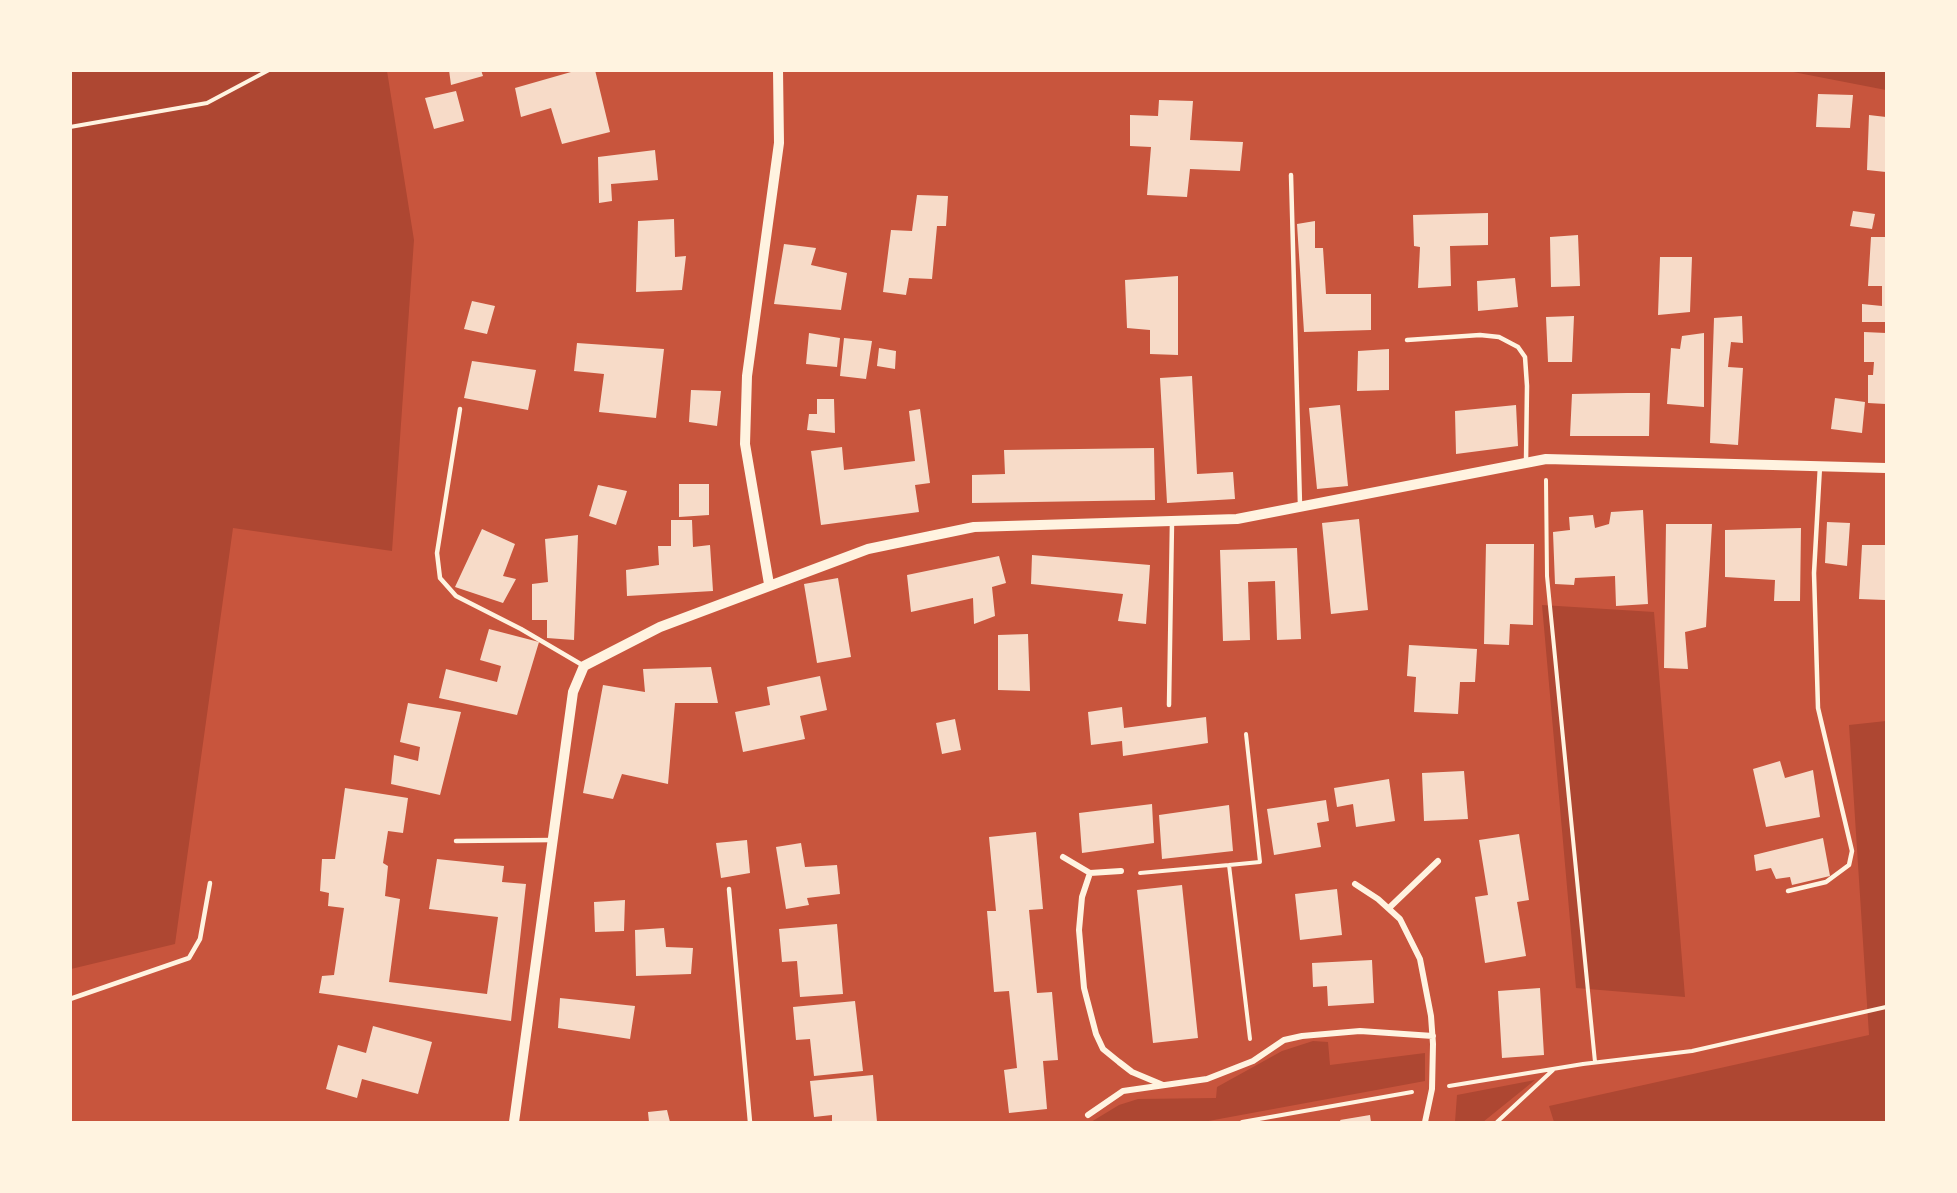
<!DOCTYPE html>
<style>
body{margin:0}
#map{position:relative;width:1957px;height:1193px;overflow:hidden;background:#c8553d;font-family:"Space Grotesk",sans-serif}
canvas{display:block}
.frame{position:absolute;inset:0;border:72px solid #fff3e0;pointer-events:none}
</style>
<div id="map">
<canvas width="1957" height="1193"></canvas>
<div class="frame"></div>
</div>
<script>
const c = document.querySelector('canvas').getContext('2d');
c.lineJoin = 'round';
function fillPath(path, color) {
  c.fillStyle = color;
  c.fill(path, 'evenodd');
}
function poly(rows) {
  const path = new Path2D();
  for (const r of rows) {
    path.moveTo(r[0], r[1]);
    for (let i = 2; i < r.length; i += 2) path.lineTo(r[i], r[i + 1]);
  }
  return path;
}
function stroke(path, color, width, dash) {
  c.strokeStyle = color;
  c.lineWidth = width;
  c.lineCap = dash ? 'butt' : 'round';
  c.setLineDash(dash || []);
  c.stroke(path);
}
fillPath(poly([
 [70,71,387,71,414,240,392,551,233,528,175,944,71,969],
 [1788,71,1886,71,1886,90],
 [1542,605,1654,612,1685,997,1576,988],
 [1886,721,1886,1122,1554,1122,1549,1106,1869,1035,1849,725],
 [1313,1041,1328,1042,1330,1065,1425,1053,1425,1081,1203,1122,1091,1122,1119,1105,1138,1099,1216,1098,1217,1087,1282,1051],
 [1535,1080,1483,1122,1455,1122,1457,1095]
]), '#ae4732');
fillPath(poly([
 [449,70,481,70,483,76,451,85],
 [578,70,595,70,610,132,562,144,551,108,521,117,515,88],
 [456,91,464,121,434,129,425,98],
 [1818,94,1853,95,1850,128,1816,127],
 [1159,100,1193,101,1190,140,1243,142,1240,171,1190,169,1187,197,1147,195,1151,147,1130,146,1130,115,1158,116],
 [1869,115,1886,117,1886,172,1867,170],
 [655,150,658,180,611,184,612,201,599,203,598,157],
 [917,195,948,196,946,226,937,226,932,279,909,278,906,295,883,292,891,230,912,231],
 [1853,211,1875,214,1872,229,1850,226],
 [1488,213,1488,245,1450,246,1451,286,1418,288,1420,247,1414,246,1413,215],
 [674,219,675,257,686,256,682,290,636,292,638,221],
 [1315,221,1315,248,1323,248,1326,294,1371,294,1371,330,1304,332,1297,224],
 [1578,235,1580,286,1551,287,1550,237],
 [1871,237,1886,237,1886,322,1862,322,1862,304,1882,306,1882,286,1868,286],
 [784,244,816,248,811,265,847,273,841,310,774,304],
 [1660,257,1692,257,1690,312,1658,315],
 [1178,276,1178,355,1150,354,1150,330,1127,328,1125,280],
 [1515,278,1518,307,1478,311,1477,281],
 [472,301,495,306,487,334,464,329],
 [1574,316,1572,362,1548,362,1546,317],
 [1742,316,1743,343,1731,342,1728,367,1743,368,1738,445,1710,443,1714,318],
 [1864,332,1886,333,1886,404,1868,403,1868,375,1873,375,1874,362,1864,362],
 [809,333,840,338,837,367,806,364],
 [1704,333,1704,407,1667,404,1671,348,1680,349,1682,336],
 [844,338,872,341,866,379,840,376],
 [577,343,664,349,656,418,599,412,604,374,574,371],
 [879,348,896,351,895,369,877,366],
 [1389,349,1389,390,1357,391,1358,351],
 [472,361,536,370,528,410,464,398],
 [1192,376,1197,474,1233,472,1235,499,1167,503,1160,378],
 [691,390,721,391,717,426,689,422],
 [1627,393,1650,393,1649,436,1570,436,1572,394],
 [1835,398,1865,402,1862,433,1831,429],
 [817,399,834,399,835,433,807,430,809,414,817,414],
 [1340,405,1348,486,1317,489,1309,408],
 [1516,405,1518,446,1456,454,1455,411],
 [920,409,930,483,915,485,919,512,821,525,811,451,842,447,844,470,915,461,909,411],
 [1154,448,1155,500,972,503,972,475,1005,474,1004,450],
 [679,484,709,484,709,515,679,517],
 [598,485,627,491,616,525,589,516],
 [1643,510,1648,604,1616,606,1615,576,1575,578,1574,585,1555,584,1553,532,1570,530,1569,517,1593,515,1595,528,1609,524,1611,512],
 [1359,519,1368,610,1331,614,1322,523],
 [671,520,692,520,693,547,710,545,713,591,627,596,626,570,659,565,658,546,671,546],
 [1827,522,1850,523,1847,566,1825,563],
 [1666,524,1712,524,1706,627,1685,632,1688,669,1664,668],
 [1801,528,1800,601,1774,601,1775,580,1725,577,1725,530],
 [482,529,515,544,503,576,516,579,503,603,455,587],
 [578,535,574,640,547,638,547,620,532,620,532,584,548,582,545,539],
 [1486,544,1534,544,1533,625,1510,624,1509,645,1484,644],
 [1862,545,1886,545,1885,600,1859,599],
 [1297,548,1301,639,1277,640,1275,581,1248,582,1250,640,1223,641,1220,550],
 [1032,555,1150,565,1146,624,1118,621,1123,594,1031,584],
 [999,556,1006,583,992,587,995,616,974,624,973,598,911,612,907,575],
 [838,578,851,657,817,663,804,584],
 [489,629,539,642,517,715,439,698,446,669,497,682,501,666,480,660],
 [1028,634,1030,691,998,690,998,635],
 [1409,645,1477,649,1475,682,1460,682,1458,714,1414,712,1416,677,1407,676],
 [711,667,718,703,675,703,668,784,622,774,613,799,583,793,603,685,645,692,643,669],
 [820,676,827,710,800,716,805,739,743,752,735,712,770,705,767,687],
 [408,703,461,712,440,795,391,784,394,755,418,761,420,747,400,742],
 [1122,707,1124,728,1206,717,1208,743,1123,756,1122,741,1091,745,1088,712],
 [955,719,961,750,942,754,936,723],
 [1780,761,1785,778,1813,770,1820,817,1766,827,1753,769],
 [1464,771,1468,819,1424,821,1422,773],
 [1389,779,1395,821,1356,827,1353,804,1337,807,1334,788],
 [345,788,408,798,403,833,388,831,383,863,388,866,385,896,400,899,389,982,487,994,498,917,429,909,437,859,504,866,502,882,526,884,511,1021,319,993,322,976,334,975,344,908,328,906,329,893,320,891,322,859,335,859],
 [1326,800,1329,821,1317,823,1321,847,1274,855,1267,809],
 [1152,804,1154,843,1082,853,1079,813],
 [1229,805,1233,851,1162,859,1159,815],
 [1036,832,1043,909,1029,910,1037,993,1052,992,1058,1060,1043,1061,1047,1109,1009,1113,1004,1070,1017,1068,1009,991,994,992,987,911,996,911,989,837],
 [1519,834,1529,900,1517,902,1526,956,1485,963,1475,897,1488,895,1479,840],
 [1823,838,1830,876,1792,885,1790,877,1776,879,1771,868,1756,871,1754,855],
 [747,840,750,873,721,878,716,843],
 [801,843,805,867,837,865,840,894,807,898,809,905,786,909,776,847],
 [1182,885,1198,1038,1153,1043,1137,890],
 [1337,889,1342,935,1300,940,1295,894],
 [625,900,624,931,595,932,594,902],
 [837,924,843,994,800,997,797,961,782,962,779,929],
 [664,928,666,947,693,948,691,974,636,976,635,930],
 [1372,960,1374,1003,1328,1006,1327,986,1313,987,1312,963],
 [1540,988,1544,1055,1502,1058,1498,991],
 [560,998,635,1006,630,1039,558,1028],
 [855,1001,863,1071,814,1076,810,1039,796,1040,793,1007],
 [373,1026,432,1042,418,1094,362,1079,357,1098,326,1089,338,1045,366,1053],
 [873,1075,877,1122,832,1122,832,1115,814,1117,810,1081],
 [667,1110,670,1122,649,1122,648,1112],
 [1370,1115,1371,1122,1341,1122,1340,1120]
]), '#f7dbc8');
stroke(poly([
 [70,127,207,103,269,70],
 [1546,480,1547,576,1595,1062],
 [1229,865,1260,862,1246,734],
 [1140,873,1229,865,1250,1039],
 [1449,1086,1583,1064,1692,1051,1886,1007],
 [1242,1122,1412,1092],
 [1497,1122,1553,1070]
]), '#fff3e0', 4);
stroke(poly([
 [1291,175,1300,505],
 [1407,340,1480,335,1499,337,1518,347,1525,357,1527,386,1526,462],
 [460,409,437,553,440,578,456,596,521,629,584,666],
 [1169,705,1172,522],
 [456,841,552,840],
 [729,889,750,1122],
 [1788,891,1826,882,1849,865,1852,851,1818,708,1814,573,1820,466],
 [70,999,189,958,200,939,210,883]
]), '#fff3e0', 4.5);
stroke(poly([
 [1063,857,1090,873,1121,871],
 [1090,873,1082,897,1079,930,1084,988,1096,1034,1103,1049,1119,1062,1132,1072,1163,1085],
 [1355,884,1378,899,1400,919,1420,959,1431,1016,1433,1044,1432,1089,1425,1122],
 [1389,908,1438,861],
 [1088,1115,1123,1091,1207,1079,1253,1061,1284,1040,1302,1036,1360,1031,1433,1036]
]), '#fff3e0', 6);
stroke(poly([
 [769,584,745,444,747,376,779,143,778,70],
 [514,1122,573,692,584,666,660,627,868,549,974,527,1237,519,1546,459,1886,468]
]), '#fff3e0', 10);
</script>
